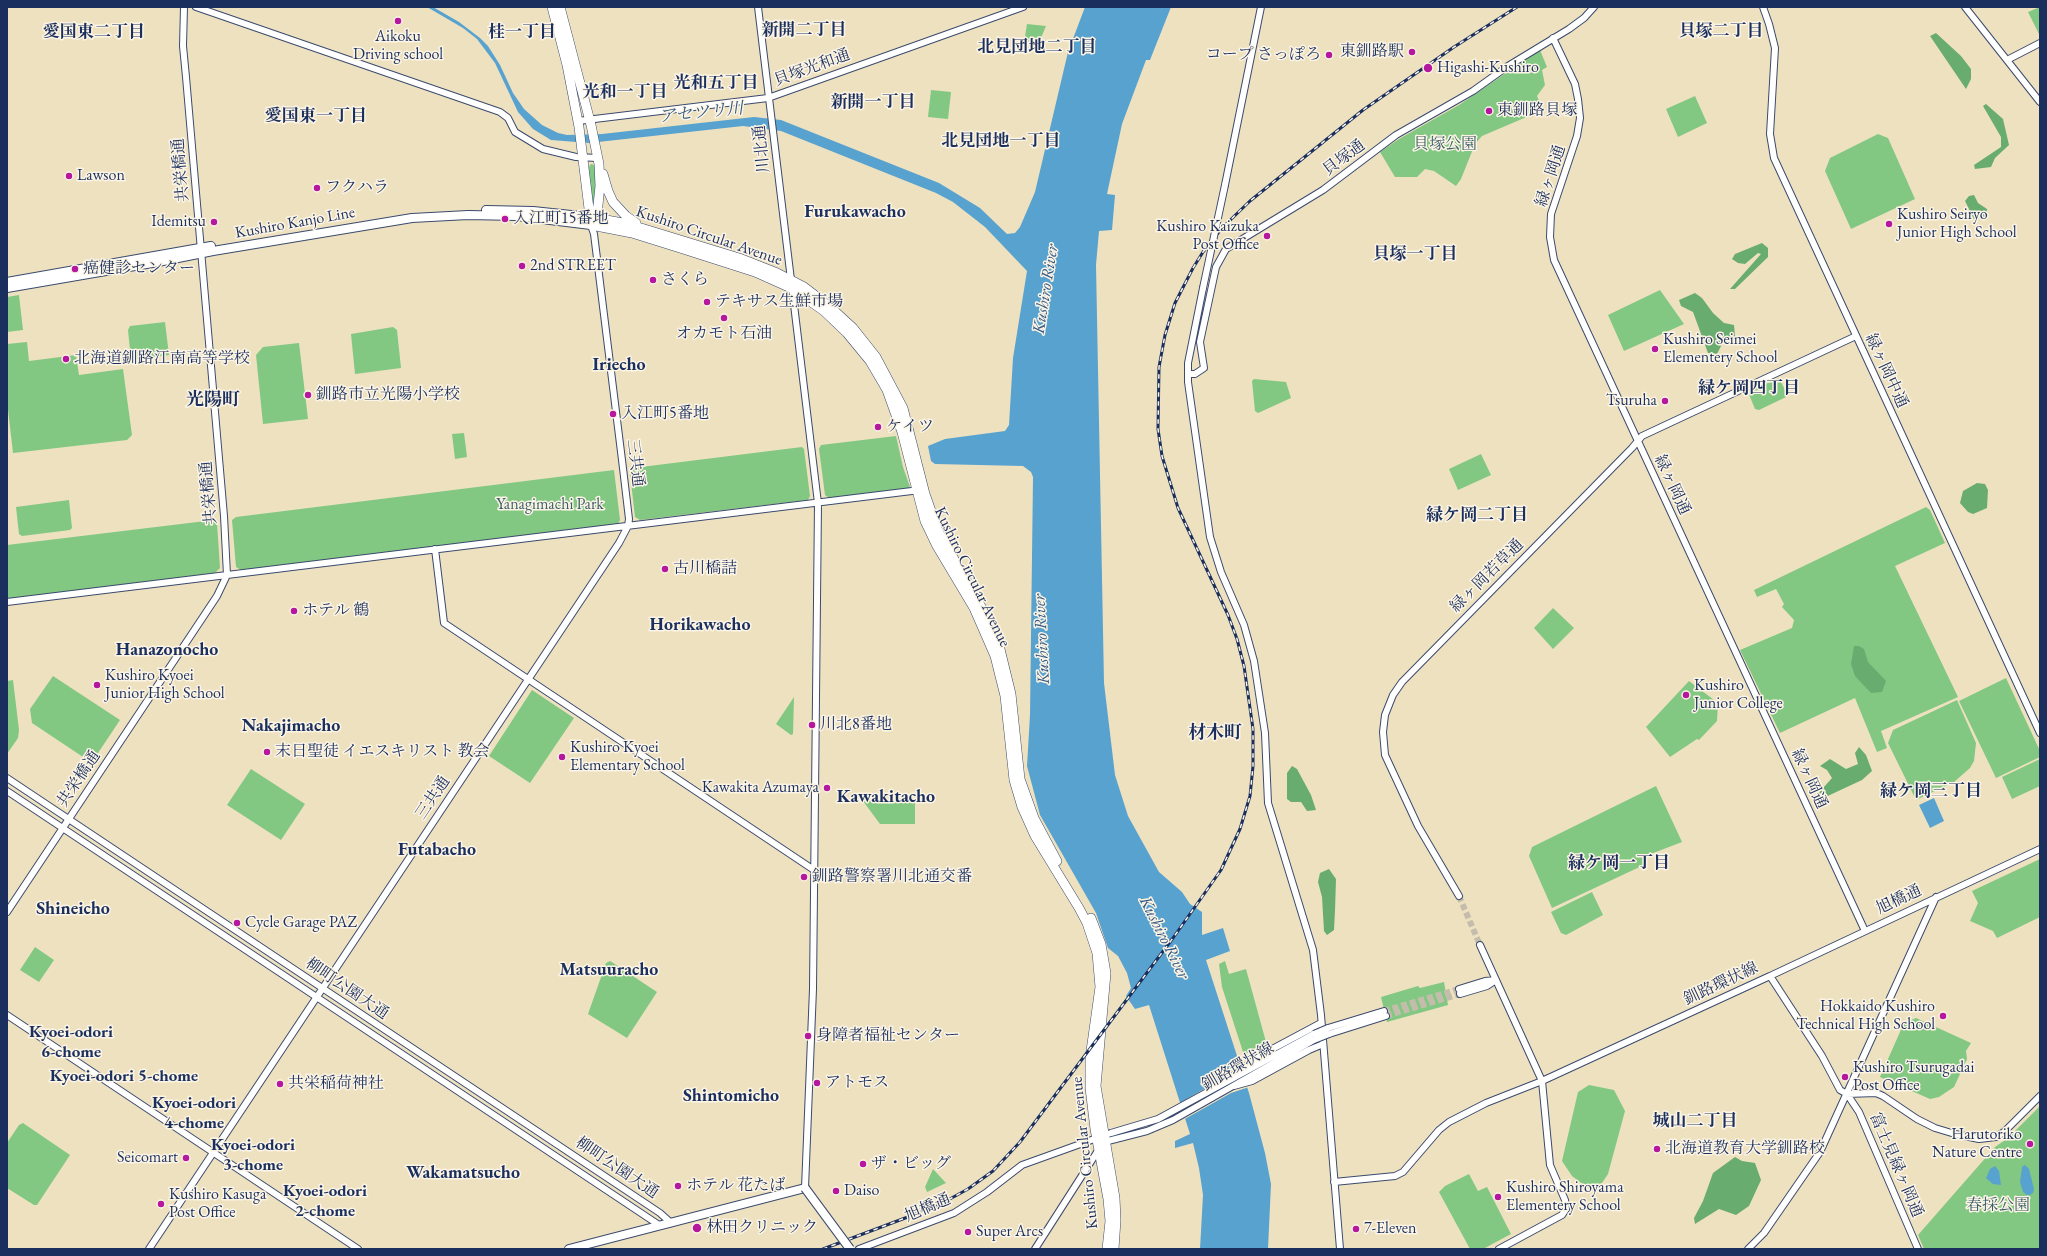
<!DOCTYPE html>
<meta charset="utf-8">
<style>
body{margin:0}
#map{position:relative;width:2047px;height:1256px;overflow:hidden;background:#eee1c0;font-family:"EB Garamond",serif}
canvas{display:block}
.frame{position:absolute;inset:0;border:8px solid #1b2f5e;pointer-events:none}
</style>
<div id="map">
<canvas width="2047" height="1256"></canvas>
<div class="frame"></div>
</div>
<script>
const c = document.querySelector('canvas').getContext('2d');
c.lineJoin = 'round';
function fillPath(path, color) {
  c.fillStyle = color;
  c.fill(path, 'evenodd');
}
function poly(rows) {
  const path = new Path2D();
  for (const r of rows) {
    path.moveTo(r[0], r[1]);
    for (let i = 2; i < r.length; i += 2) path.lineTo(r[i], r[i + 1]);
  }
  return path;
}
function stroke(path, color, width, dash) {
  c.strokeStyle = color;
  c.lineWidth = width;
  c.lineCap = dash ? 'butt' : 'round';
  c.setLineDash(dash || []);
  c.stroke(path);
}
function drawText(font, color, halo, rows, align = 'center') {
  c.font = font + ' "EB Garamond","Noto Serif JP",serif';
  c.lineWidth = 3;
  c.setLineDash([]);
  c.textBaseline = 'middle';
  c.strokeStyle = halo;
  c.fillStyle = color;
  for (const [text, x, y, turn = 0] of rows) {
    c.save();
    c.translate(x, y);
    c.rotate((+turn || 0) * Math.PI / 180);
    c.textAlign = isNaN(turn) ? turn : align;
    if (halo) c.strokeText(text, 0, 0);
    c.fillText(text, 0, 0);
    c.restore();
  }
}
fillPath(poly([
 [2040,7,2040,36,2028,12],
 [1027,24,1046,26,1038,45,1024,43],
 [1540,50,1547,67,1542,70,1545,85,1537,96,1543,110,1482,136,1475,144,1461,179,1456,186,1434,171,1425,169,1417,177,1395,177,1380,152,1399,139,1459,105],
 [931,90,951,92,948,119,928,117],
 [1695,96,1707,123,1678,137,1666,109],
 [1878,134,1888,138,1915,199,1851,229,1825,171,1830,158],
 [591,164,595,165,598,179,593,209,588,168],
 [1660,290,1684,324,1624,351,1608,315],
 [19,295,23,330,7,332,7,297],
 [165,322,169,355,131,360,128,330,130,326],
 [393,327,397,330,401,368,355,374,351,334],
 [27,342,29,361,76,355,79,375,123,369,132,435,127,440,13,453,7,401,7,344],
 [299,343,308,419,263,424,256,355,263,347],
 [1779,378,1787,394,1786,397,1759,410,1755,409,1748,392],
 [1254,379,1286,382,1291,398,1258,413,1255,411,1252,381],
 [464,433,467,457,455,459,452,434],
 [896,436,903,467,910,487,908,489,829,498,825,495,819,449,821,445],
 [802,447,804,449,810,496,808,500,640,520,635,517,630,473,633,468],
 [1481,454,1491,475,1458,490,1449,469],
 [614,470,620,520,618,524,241,570,236,567,232,520,236,517],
 [69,500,72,528,70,530,22,536,19,534,16,507],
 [1926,507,1930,510,1945,543,1895,566,1958,697,1881,731,1887,748,1877,752,1855,698,1780,733,1740,650,1792,628,1794,620,1782,607,1784,604,1776,589,1757,597,1754,590],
 [214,520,217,523,220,568,215,573,7,599,7,545],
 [1553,608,1574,628,1553,649,1534,628],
 [53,676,120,720,96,756,86,759,32,723,30,709],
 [2006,678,2040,751,2040,757,1996,778,1959,701],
 [13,680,19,730,18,738,7,754,7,681],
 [1689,681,1718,703,1717,721,1699,740,1697,739,1670,757,1646,727],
 [532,690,574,718,530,783,489,756],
 [794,697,793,734,791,735,776,724],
 [1957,700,1976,743,1974,761,1970,768,1954,782,1916,800,1888,743,1893,730],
 [2040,759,2040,786,2012,799,2002,777],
 [251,769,305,804,281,840,227,805],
 [1656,786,1682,842,1643,857,1646,864,1552,908,1529,856,1532,847],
 [915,800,915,824,880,824,863,801],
 [2040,859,2040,917,1997,938,1993,931,1970,921,1978,903,1972,891],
 [1592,892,1603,915,1566,935,1561,933,1551,912],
 [35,947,54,960,39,982,20,970],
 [610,961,657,992,627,1038,588,1014,606,963],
 [1225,961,1229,974,1246,969,1266,1042,1244,1055,1222,987,1219,964],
 [1444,982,1448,1005,1387,1022,1381,997,1418,986,1420,988],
 [1916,1018,1971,1043,1966,1051,1967,1059,1954,1087,1939,1097,1930,1099,1880,1077,1904,1023],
 [1589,1085,1614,1090,1625,1111,1608,1174,1602,1183,1588,1188,1572,1176,1562,1161,1578,1092],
 [2040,1106,2040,1249,1924,1249,1918,1235,1995,1147,2008,1138],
 [23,1123,70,1155,37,1205,34,1205,7,1188,7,1143,19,1125],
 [933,1169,946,1183,927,1192,925,1187],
 [1469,1174,1478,1191,1487,1187,1511,1234,1483,1249,1470,1249,1439,1192,1445,1186]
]), '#82c882');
fillPath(poly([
 [1936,33,1961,56,1971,69,1971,79,1966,89,1930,36],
 [1986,104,2003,119,2009,145,1995,158,1991,167,1975,169,1974,165,2001,147,2001,137,1983,106],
 [1974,195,1978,203,1987,209,1986,217,1974,219,1965,201,1969,196],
 [1762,243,1768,248,1768,257,1735,289,1730,289,1761,254,1758,253,1745,264,1738,263,1732,259,1735,254],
 [1695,293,1702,298,1713,313,1724,323,1734,325,1735,337,1723,342,1717,354,1708,353,1693,312,1681,306,1679,300],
 [1977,483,1985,484,1988,490,1987,508,1973,514,1968,512,1960,503,1963,491],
 [1854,646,1859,646,1864,649,1868,662,1886,681,1882,692,1871,693,1855,676,1851,664],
 [1859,747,1866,755,1872,771,1862,780,1817,801,1815,797,1832,778,1827,770,1820,766,1830,759,1846,769,1858,764,1855,753],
 [1292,766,1297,769,1311,795,1316,810,1307,811,1301,802,1291,802,1287,799,1287,773],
 [1329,869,1336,879,1335,911,1334,930,1327,935,1324,931,1322,897,1318,882,1320,873],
 [1735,1157,1742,1161,1755,1163,1761,1180,1749,1206,1736,1215,1719,1209,1695,1224,1694,1218,1703,1201,1713,1173]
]), '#69ac70');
fillPath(poly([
 [427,7,433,7,459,22,480,38,488,46,500,65,513,93,524,109,542,125,558,133,567,135,602,134,754,117,781,120,939,183,980,208,1007,234,1015,233,1020,227,1035,192,1068,52,1085,7,1171,7,1150,60,1146,60,1122,124,1107,194,1115,195,1112,230,1099,231,1096,265,1104,683,1115,775,1128,816,1159,872,1182,892,1190,904,1202,912,1202,935,1223,928,1230,951,1206,960,1249,1093,1265,1153,1271,1184,1268,1249,1200,1249,1203,1195,1199,1168,1193,1143,1175,1148,1175,1141,1190,1134,1149,1005,1135,1009,1126,996,1131,988,1127,973,1118,956,1108,948,1096,913,1040,815,1027,766,1030,715,1033,477,1031,472,1023,466,935,464,931,461,928,446,945,439,1005,431,1009,425,1013,358,1027,271,985,227,953,202,936,193,781,131,743,126,589,143,551,140,533,129,518,112,495,63,477,39,463,28],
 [1934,798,1944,821,1930,828,1919,805],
 [2025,1165,2029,1169,2034,1189,2033,1193,2028,1196,2023,1192,2020,1182,2022,1167],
 [1995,1166,1999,1171,2001,1185,1993,1184,1986,1178,1990,1169]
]), '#58a2cf');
fillPath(poly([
 [1241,1062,1249,1087,1231,1093,1183,1120,1178,1104,1223,1078]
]), '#eee1c0');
stroke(poly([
 [1459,896,1480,945],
 [1384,1011,1459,989],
 [1386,1016,1460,994]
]), '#c4bdac', 6, [6, 3]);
const tertiary = poly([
 [196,7,500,112,508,118,515,132,543,149,576,157,598,158],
 [758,7,818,503,813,989,805,1188],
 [1763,7,1769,24,1775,48,1770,134,1774,158,2040,733],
 [1965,7,2040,102],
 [1553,38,1575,84,1578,99,1580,118,1577,136,1551,214,1550,237,1554,260,1865,931],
 [2007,60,2040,43],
 [578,121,768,98,1023,7],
 [1225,185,1261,7],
 [1203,288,1188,363,1188,382,1210,537,1221,572,1244,625,1254,661,1265,733,1268,803,1313,950,1321,1015,1340,1249],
 [1188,374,1195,374,1204,368,1200,342,1216,267,1226,249,1323,190,1396,135,1473,91,1508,66,1569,29,1584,18,1594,7],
 [435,549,444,623,814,870],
 [7,602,920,490],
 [7,778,660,1213,671,1223],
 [7,791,659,1225],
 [1459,896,1418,826,1385,755,1383,732,1385,715,1393,695,1402,682,1632,448,1642,436,1856,336],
 [7,912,217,596,227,575,224,516,186,77,183,46,184,7],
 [1480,945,1542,1081,1770,976,1822,1056,1840,1090,1847,1094,1876,1093,1883,1096,1917,1119,1935,1128,1955,1134,1979,1139,1996,1137,2004,1132,2040,1096],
 [1770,976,2040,849],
 [1459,989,1485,981,1496,980],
 [1460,994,1487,986,1496,980],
 [7,1015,358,1249],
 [1328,1028,1384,1011],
 [1329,1034,1386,1016],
 [1234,1075,1263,1054,1321,1023],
 [1234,1086,1252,1081,1309,1050,1323,1044],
 [1847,1094,1859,1112,1918,1249],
 [1104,1142,1147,1131,1173,1120,1314,1040],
 [1334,1182,1395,1176,1403,1172,1439,1130,1449,1122,1486,1103,1542,1081,1550,1165,1565,1200,1566,1209,1562,1215,1499,1249],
 [149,1249,619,543,628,526,629,519,622,460,594,234,591,225],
 [859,1249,954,1213,987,1192,1022,1165,1111,1133,1158,1119,1314,1034],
 [1035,1249,1099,1149],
 [1748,1249,1764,1233,1820,1152,1936,897]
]);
const primary = poly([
 [486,210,533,211,590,217],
 [7,282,211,246],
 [7,288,158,262,213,251,412,218,468,215,517,216,591,225],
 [569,1249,805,1188]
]);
const trunk = poly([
 [552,7,567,65,579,127,591,225,632,233,680,248,755,272,793,289,824,311,847,333,870,361,887,390,902,432,925,521,937,546,974,608,995,656,1005,696,1014,780,1022,807,1035,836,1079,908,1087,923,1097,953,1100,987,1090,1058,1090,1088,1095,1129,1108,1199,1110,1221,1107,1249],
 [560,7,591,125,599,164,600,186,596,224],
 [603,174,608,191,613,202,626,216,636,223],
 [590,217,628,224,739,258,777,273,804,287,829,306,853,328,876,357,903,408,925,494,938,531,984,612,999,645,1011,694,1020,779,1034,818,1057,861],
 [1091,918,1101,944,1106,973,1096,1086,1115,1198,1116,1220,1114,1249]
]);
stroke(tertiary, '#3b4a6d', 8);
stroke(primary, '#3b4a6d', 10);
stroke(trunk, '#3b4a6d', 10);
stroke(tertiary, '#fff', 6);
stroke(primary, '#fff', 8);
stroke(trunk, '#fff', 9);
const rail = poly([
 [823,1249,937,1206,968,1189,993,1171,1020,1142,1173,938,1221,870,1240,829,1250,796,1253,766,1253,729,1244,666,1237,639,1228,615,1178,508,1162,456,1158,429,1159,367,1165,335,1175,303,1193,268,1203,252,1222,228,1250,201,1363,110,1454,47,1517,7]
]);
stroke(rail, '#1b2f5e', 3);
stroke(rail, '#fcf5e5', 1.5, [4.5]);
const tertiaryBridge = poly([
 [1203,288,1225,185],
 [1314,1034,1328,1028],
 [1314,1040,1329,1034]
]);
const primaryBridge = poly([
 [805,1188,850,1249]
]);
stroke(tertiaryBridge, '#3b4a6d', 8, []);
stroke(primaryBridge, '#3b4a6d', 10, []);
stroke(tertiaryBridge, '#fff', 6);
stroke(primaryBridge, '#fff', 8);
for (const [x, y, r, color] of [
 [398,21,4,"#b5179e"],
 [1412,52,4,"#b5179e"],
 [1329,55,4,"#b5179e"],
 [1428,68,5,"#b5179e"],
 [1489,111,4,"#b5179e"],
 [69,176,4,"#b5179e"],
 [317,188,4,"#b5179e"],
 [505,219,4,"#b5179e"],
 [214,222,4,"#b5179e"],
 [1889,224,4,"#b5179e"],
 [1267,236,4,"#b5179e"],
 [522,266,4,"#b5179e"],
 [75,269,4,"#b5179e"],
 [653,280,4,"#b5179e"],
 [707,302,4,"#b5179e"],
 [724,318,4,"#b5179e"],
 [1655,349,4,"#b5179e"],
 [66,359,4,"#b5179e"],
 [308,395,4,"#b5179e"],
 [1665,401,4,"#b5179e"],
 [613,414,4,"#b5179e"],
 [878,427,4,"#b5179e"],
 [665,569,4,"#b5179e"],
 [294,611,4,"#b5179e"],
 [97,685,4,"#b5179e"],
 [1686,695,4,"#b5179e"],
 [812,725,4,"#b5179e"],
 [267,752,4,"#b5179e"],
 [562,757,4,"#b5179e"],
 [827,788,4,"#b5179e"],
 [804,877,4,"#b5179e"],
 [237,923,4,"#b5179e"],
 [1943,1016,4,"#b5179e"],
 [808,1036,4,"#b5179e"],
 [1845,1077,4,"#b5179e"],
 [817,1083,4,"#b5179e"],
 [280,1084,4,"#b5179e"],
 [2030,1144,4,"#b5179e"],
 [1657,1149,4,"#b5179e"],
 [186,1158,4,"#b5179e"],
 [863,1164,4,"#b5179e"],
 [678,1186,4,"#b5179e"],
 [836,1191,4,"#b5179e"],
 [1498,1197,4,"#b5179e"],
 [161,1204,4,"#b5179e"],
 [697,1228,5,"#b5179e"],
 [1356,1229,4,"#b5179e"],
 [968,1232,4,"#b5179e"]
]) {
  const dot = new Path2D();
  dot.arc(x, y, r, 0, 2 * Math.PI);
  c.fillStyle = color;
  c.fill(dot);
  stroke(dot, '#fcf5e5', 1.5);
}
drawText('16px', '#1b2f5e', '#fcf5e5', [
 ["Aikoku",398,37,"center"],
 ["Driving school",398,55,"center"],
 ["東釧路駅",1404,52,"right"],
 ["コープ さっぽろ",1321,55,"right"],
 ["Higashi-Kushiro",1437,68],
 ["東釧路貝塚",1497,111],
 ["Lawson",77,176],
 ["フクハラ",325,188],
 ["Kushiro Seiryo",1897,215],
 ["Junior High School",1897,233],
 ["入江町15番地",513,219],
 ["Idemitsu",206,222,"right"],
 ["Kushiro Kaizuka",1259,227,"right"],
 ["Post Office",1259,245,"right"],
 ["2nd STREET",530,266],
 ["癌健診センター",83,269],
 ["さくら",661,280],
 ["テキサス生鮮市場",715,302],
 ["オカモト石油",724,334,"center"],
 ["Kushiro Seimei",1663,340],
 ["Elementery School",1663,358],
 ["北海道釧路江南高等学校",74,359],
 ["釧路市立光陽小学校",316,395],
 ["Tsuruha",1657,401,"right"],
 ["入江町5番地",621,414],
 ["ケイツ",886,427],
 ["古川橋詰",673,569],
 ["ホテル 鶴",302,611],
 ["Kushiro Kyoei",105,676],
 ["Junior High School",105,694],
 ["Kushiro",1694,686],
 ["Junior College",1694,704],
 ["川北8番地",820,725],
 ["Kushiro Kyoei",570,748],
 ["Elementary School",570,766],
 ["末日聖徒 イエスキリスト 教会",275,752],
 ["Kawakita Azumaya",819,788,"right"],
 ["釧路警察署川北通交番",812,877],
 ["Cycle Garage PAZ",245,923],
 ["Hokkaido Kushiro",1935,1007,"right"],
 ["Technical High School",1935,1025,"right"],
 ["身障者福祉センター",816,1036],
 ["Kushiro Tsurugadai",1853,1068],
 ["Post Office",1853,1086],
 ["アトモス",825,1083],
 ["共栄稲荷神社",288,1084],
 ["Harutoriko",2022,1135,"right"],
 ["Nature Centre",2022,1153,"right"],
 ["北海道教育大学釧路校",1665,1149],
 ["Seicomart",178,1158,"right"],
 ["ザ・ビッグ",871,1164],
 ["ホテル 花たば",686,1186],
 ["Kushiro Shiroyama",1506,1188],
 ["Elementery School",1506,1206],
 ["Daiso",844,1191],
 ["Kushiro Kasuga",169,1195],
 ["Post Office",169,1213],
 ["林田クリニック",706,1228],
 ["7-Eleven",1364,1229],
 ["Super Arcs",976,1232]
], 'left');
drawText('16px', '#1b2f5e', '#fcf5e5', [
 ["貝塚光和通",812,68,-20],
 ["川北通",762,149,-96],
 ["貝塚通",1344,158,-37],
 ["共栄橋通",181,170,-95],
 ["緑ヶ岡通",1551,176,-72],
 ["Kushiro Kanjo Line",295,223,-10],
 ["Kushiro Circular Avenue",709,236,19],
 ["緑ヶ岡中通",1886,371,65],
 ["三共通",635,463,83],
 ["緑ヶ岡通",1672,485,65],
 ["共栄橋通",209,493,-95],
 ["緑ヶ岡若草通",1487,576,-45],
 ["Kushiro Circular Avenue",972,577,64],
 ["共栄橋通",79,779,-56],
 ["緑ヶ岡通",1809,779,65],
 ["三共通",433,798,-56],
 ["旭橋通",1899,900,-25],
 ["釧路環状線",1721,984,-25],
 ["柳町公園大通",347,989,34],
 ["釧路環状線",1238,1067,-30],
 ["Kushiro Circular Avenue",1085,1153,-96],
 ["富士見緑ヶ岡通",1896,1165,67],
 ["柳町公園大通",617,1168,34],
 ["旭橋通",928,1208,-23]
]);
drawText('16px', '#3a5d69', '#fcf5e5', [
 ["貝塚公園",1445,145],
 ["Yanagimachi Park",550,505],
 ["春採公園",1998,1206]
]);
drawText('bold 17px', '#1b2f5e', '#fcf5e5', [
 ["新開二丁目",804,30],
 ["貝塚二丁目",1721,31],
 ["愛国東二丁目",94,32],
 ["桂一丁目",522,32],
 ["北見団地二丁目",1037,47],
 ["光和五丁目",716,83],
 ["光和一丁目",625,92],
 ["新開一丁目",873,102],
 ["愛国東一丁目",316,116],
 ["北見団地一丁目",1001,141],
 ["貝塚一丁目",1415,254],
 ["緑ケ岡四丁目",1749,388],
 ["緑ケ岡二丁目",1477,515],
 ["緑ケ岡三丁目",1931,791],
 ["緑ケ岡一丁目",1619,863],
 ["Kyoei-odori",71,1032],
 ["6-chome",71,1052],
 ["Kyoei-odori 5-chome",124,1076],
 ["Kyoei-odori",194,1103],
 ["4-chome",194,1123],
 ["城山二丁目",1695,1121],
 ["Kyoei-odori",253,1145],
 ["3-chome",253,1165],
 ["Kyoei-odori",325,1191],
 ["2-chome",325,1211]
]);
drawText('italic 17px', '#305786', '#fcf5e5', [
 ["アセツリ川",701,113,-6],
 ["Kushiro River",1046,289,-81],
 ["Kushiro River",1042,639,-93],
 ["Kushiro River",1164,938,63]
]);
drawText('bold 18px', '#1b2f5e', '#fcf5e5', [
 ["Furukawacho",855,212],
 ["Iriecho",619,365],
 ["光陽町",213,400],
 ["Horikawacho",700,625],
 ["Hanazonocho",167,650],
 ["Nakajimacho",291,726],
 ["材木町",1215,733],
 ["Kawakitacho",886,797],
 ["Futabacho",437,850],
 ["Shineicho",73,909],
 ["Matsuuracho",609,970],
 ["Shintomicho",731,1096],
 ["Wakamatsucho",463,1173]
]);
</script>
